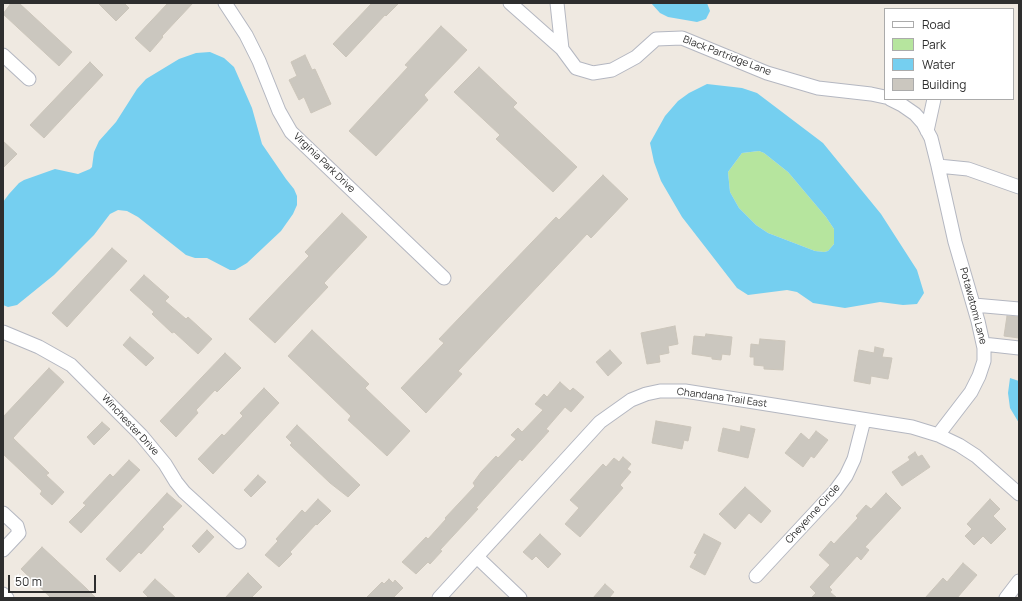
<!DOCTYPE html>
<style>
body{margin:0}
#map{position:relative;width:1022px;height:601px;overflow:hidden;background:#efe9e1;font-family:Manrope,sans-serif}
canvas{display:block}
.frame{position:absolute;inset:0;border:4px solid #2e2e2e;pointer-events:none}
.legend{position:absolute;left:884px;top:8px;width:130px;height:92px;box-sizing:border-box;background:#fff;border:1px solid #ababab;margin:0;padding:5px 7px;list-style:none;font-size:12px;color:#2e2e2e}
.legend li{display:flex;align-items:center;gap:8px;height:20px}
.legend b{width:20px;border:1px solid #ababab}
.scale{position:absolute;left:8px;top:575px;width:88px;height:18px;box-sizing:border-box;border:2px solid #2e2e2e;border-top:0;padding-left:5px;font-size:12px;line-height:14px;white-space:nowrap;color:#2e2e2e;-webkit-text-stroke:3px #fff;paint-order:stroke}
</style>
<div id="map">
<canvas width="1022" height="601"></canvas>
<div class="frame"></div>
<ul class="legend">
<li><b style="height:5px;background:#fff"></b>Road</li>
<li><b style="height:11px;background:#b6e59e"></b>Park</li>
<li><b style="height:11px;background:#75cff0"></b>Water</li>
<li><b style="height:11px;background:#cbc7bf"></b>Building</li>
</ul>
<div class="scale">50 m</div>
</div>
<script>
const c = document.querySelector('canvas').getContext('2d');
c.lineJoin = 'round';
function fillPath(path, color) {
  c.fillStyle = color;
  c.fill(path, 'evenodd');
}
function poly(rows) {
  const path = new Path2D();
  for (const r of rows) {
    path.moveTo(r[0], r[1]);
    for (let i = 2; i < r.length; i += 2) path.lineTo(r[i], r[i + 1]);
  }
  return path;
}
function stroke(path, color, width, dash) {
  c.strokeStyle = color;
  c.lineWidth = width;
  c.lineCap = dash ? 'butt' : 'round';
  c.setLineDash(dash || []);
  c.stroke(path);
}
function drawText(font, color, halo, rows, align = 'center') {
  c.font = font + ' Manrope,sans-serif';
  c.lineWidth = 3;
  c.setLineDash([]);
  c.textBaseline = 'middle';
  c.strokeStyle = halo;
  c.fillStyle = color;
  for (const [text, x, y, turn = 0] of rows) {
    c.save();
    c.translate(x, y);
    c.rotate((+turn || 0) * Math.PI / 180);
    c.textAlign = isNaN(turn) ? turn : align;
    if (halo) c.strokeText(text, 0, 0);
    c.fillText(text, 0, 0);
    c.restore();
  }
}
fillPath(poly([
 [759,151,764,153,788,172,826,217,834,229,834,244,828,251,824,252,815,251,768,233,756,225,739,208,730,192,728,172,742,153]
]), '#b6e59e');
fillPath(poly([
 [651,3,707,3,710,11,706,19,697,22,668,17,660,13],
 [210,52,224,58,234,67,252,108,262,144,286,179,294,189,297,196,297,205,293,214,281,231,247,263,235,270,230,270,207,258,195,258,186,255,138,217,127,211,118,210,110,214,94,235,54,275,17,305,8,307,3,305,3,202,9,194,19,183,24,180,55,169,78,174,90,169,92,167,94,152,99,141,116,122,137,89,146,79,179,59,196,53],
 [707,84,742,88,757,93,823,143,881,214,917,270,924,293,917,304,903,305,880,302,845,308,813,303,797,292,787,290,748,295,737,288,682,217,661,181,654,162,650,143,665,116,678,101,689,93],
 [759,151,764,153,788,172,826,217,834,229,834,244,828,251,824,252,815,251,768,233,756,225,739,208,730,192,728,172,742,153],
 [1010,378,1019,381,1019,423,1010,408,1008,393]
]), '#75cff0');
const building = poly([
 [11,3,19,3,72,52,59,66,3,14,11,3],
 [98,3,124,3,129,8,116,21,98,3],
 [168,3,193,3,162,36,163,37,150,52,135,38,168,3],
 [372,3,399,3,386,16,385,15,346,57,333,44,372,3],
 [441,26,467,50,424,95,428,100,376,156,349,131,408,67,405,65,441,26],
 [305,55,312,70,315,69,331,104,311,113,304,97,299,100,289,80,297,76,291,62,305,55],
 [90,62,103,75,44,138,30,125,90,62],
 [479,67,517,103,513,107,577,167,553,192,496,139,500,135,454,92,479,67],
 [3,141,17,154,3,168,3,141],
 [603,175,628,199,591,238,587,234,458,371,462,374,426,413,401,388,444,343,439,339,556,217,559,220,603,175],
 [342,213,367,237,324,283,328,287,275,343,249,319,309,256,305,252,342,213],
 [112,248,127,261,67,327,52,313,112,248],
 [144,275,169,297,165,301,186,319,188,317,212,339,198,354,174,332,172,333,152,314,154,312,130,290,144,275],
 [1007,316,1019,317,1019,338,1004,336,1007,316],
 [675,326,678,344,668,346,669,353,659,355,660,362,647,364,641,333,675,326],
 [312,330,369,384,365,388,410,431,387,456,348,420,351,416,288,356,312,330],
 [706,334,732,337,730,355,722,354,721,360,712,359,712,357,692,354,694,336,705,337,706,334],
 [130,337,154,358,146,366,123,345,130,337],
 [760,339,785,341,783,370,764,369,764,366,754,365,754,357,750,357,751,344,759,345,760,339],
 [875,347,884,349,882,357,892,358,888,379,871,376,870,384,854,381,859,350,874,353,875,347],
 [610,350,622,363,608,376,596,362,610,350],
 [225,353,241,368,217,392,215,390,196,410,198,413,176,437,160,421,225,353],
 [49,368,64,382,13,438,49,473,46,475,64,492,52,505,40,494,42,491,3,454,3,417,49,368],
 [560,382,570,391,573,388,584,397,571,412,565,407,546,429,549,431,522,461,520,459,476,508,478,509,440,550,442,551,430,564,428,562,416,574,402,562,426,537,428,539,446,519,445,518,475,486,473,483,481,472,496,456,498,458,516,439,511,435,518,428,522,432,543,410,535,404,544,394,547,397,560,382],
 [264,388,279,403,213,474,198,459,222,434,224,436,243,416,240,413,264,388],
 [656,421,691,427,688,441,684,440,682,449,652,443,656,421],
 [102,422,110,429,94,445,87,437,102,422],
 [297,425,360,485,348,497,330,483,290,445,292,443,286,437,297,425],
 [741,426,755,429,748,458,718,451,723,428,740,432,741,426],
 [816,431,828,440,814,458,811,456,803,467,785,453,801,433,809,440,816,431],
 [915,452,918,457,922,455,930,467,902,486,892,472,910,460,908,457,915,452],
 [623,457,631,464,627,469,631,472,620,485,623,488,580,537,565,524,579,508,570,500,603,464,606,467,614,458,619,462,623,457],
 [129,460,140,470,81,533,69,522,86,505,83,503,110,474,113,477,129,460],
 [258,475,266,482,251,497,244,490,258,475],
 [745,487,771,511,761,523,749,513,735,529,719,514,745,487],
 [167,493,182,506,162,527,164,529,141,554,139,552,120,572,106,559,167,493],
 [886,493,901,508,865,547,869,550,861,560,857,556,829,587,832,590,830,592,837,598,811,598,816,593,810,587,830,565,819,555,831,541,834,544,858,518,856,516,866,505,871,509,886,493],
 [318,499,331,511,317,525,316,524,290,552,292,554,279,567,265,555,278,541,276,539,302,510,305,513,318,499],
 [990,499,1000,509,993,516,1006,529,991,544,983,536,974,545,965,536,972,529,967,524,990,499],
 [207,530,214,537,199,553,192,546,207,530],
 [540,534,561,554,548,568,536,556,532,560,523,552,540,534],
 [704,534,721,543,705,575,690,567,697,554,694,553,704,534],
 [42,547,86,588,96,598,51,598,21,569,42,547],
 [963,563,977,575,957,598,925,598,943,578,947,582,963,563],
 [248,573,262,587,251,598,225,598,248,573],
 [155,579,176,598,149,598,143,592,155,579],
 [389,579,393,583,395,580,403,588,393,598,366,598,382,582,384,584,389,579],
 [605,584,614,592,609,598,593,598,605,584]
]);
fillPath(building, '#cbc7bf');
stroke(building, '#cbc5ba', 1);
const minor = poly([
 [225,3,246,35,259,61,279,111,291,132,444,278],
 [510,3,562,49],
 [557,3,562,49,576,68,593,73,612,70,636,57,656,39,682,38,767,73,818,88,871,94,885,97],
 [3,55,29,79],
 [890,99,902,105,915,114,923,123,931,138,938,166,968,169,1019,187],
 [927,131,934,99],
 [974,305,1019,309],
 [3,332,39,347,71,365,141,435,165,464,176,482,184,492,239,542],
 [983,344,1019,348],
 [938,435,971,392,979,376,984,361,984,348,978,321,955,242,938,166],
 [3,513,17,526,19,533,3,550],
 [477,557,520,598],
 [756,576,835,491,846,476,854,459,864,420],
 [3,594,7,598],
 [439,598,600,422,631,400,646,394,660,391,685,391,912,427,938,435,959,445,976,456,1019,494],
 [1006,598,1019,581]
]);
stroke(minor, '#b4b7c1', 15);
stroke(minor, '#fff', 13);
drawText('10px', '#2e2e2e', '#fff', [
 ["Black Partridge Lane",727,56,21],
 ["Virginia Park Drive",324,163,44],
 ["Potawatomi Lane",973,306,75],
 ["Chandana Trail East",722,398,8],
 ["Winchester Drive",130,425,47],
 ["Cheyenne Circle",813,514,-48]
]);
</script>
